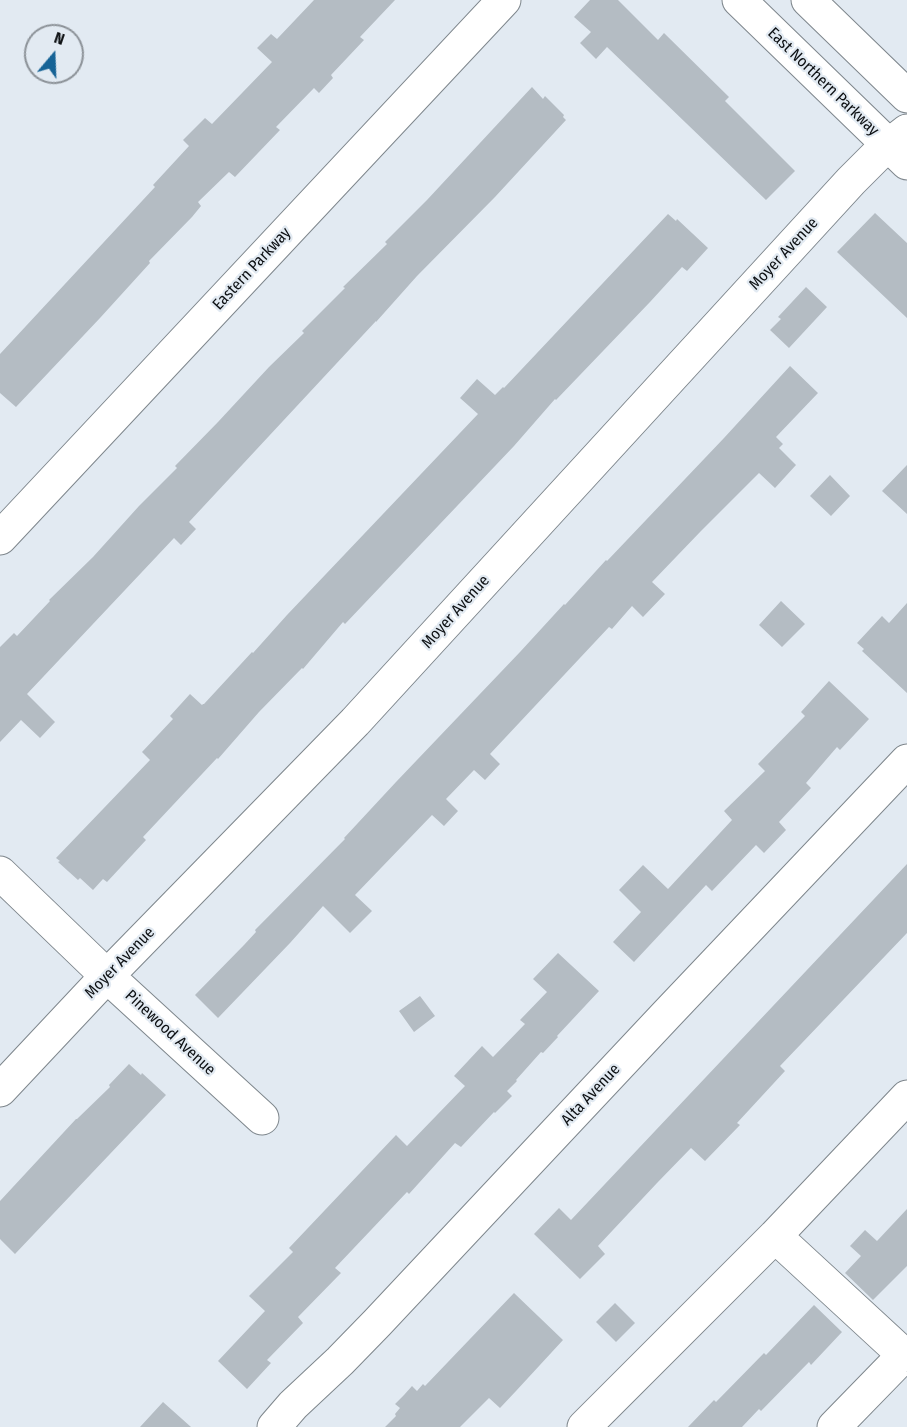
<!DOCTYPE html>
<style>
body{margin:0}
#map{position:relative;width:907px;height:1427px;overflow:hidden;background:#e2eaf2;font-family:"Fira Sans Condensed",sans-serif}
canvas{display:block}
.north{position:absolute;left:24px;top:24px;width:60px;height:60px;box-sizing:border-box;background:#e2eaf2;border:2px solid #8c9298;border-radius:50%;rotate:19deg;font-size:16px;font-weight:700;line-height:24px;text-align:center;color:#0c0f12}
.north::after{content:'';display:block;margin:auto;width:21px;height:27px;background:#166396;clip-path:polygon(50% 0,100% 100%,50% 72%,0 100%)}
</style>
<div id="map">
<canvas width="907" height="1427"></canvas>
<div class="north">N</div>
</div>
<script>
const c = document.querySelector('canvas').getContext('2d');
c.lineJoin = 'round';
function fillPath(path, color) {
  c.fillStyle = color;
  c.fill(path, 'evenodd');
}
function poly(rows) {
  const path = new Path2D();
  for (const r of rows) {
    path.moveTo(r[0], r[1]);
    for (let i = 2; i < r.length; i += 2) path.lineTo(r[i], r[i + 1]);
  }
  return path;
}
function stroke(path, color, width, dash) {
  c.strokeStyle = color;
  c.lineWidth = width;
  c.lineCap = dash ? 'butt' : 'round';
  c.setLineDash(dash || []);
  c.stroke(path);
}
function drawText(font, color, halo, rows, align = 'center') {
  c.font = font + ' "Fira Sans Condensed",sans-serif';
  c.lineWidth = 4.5;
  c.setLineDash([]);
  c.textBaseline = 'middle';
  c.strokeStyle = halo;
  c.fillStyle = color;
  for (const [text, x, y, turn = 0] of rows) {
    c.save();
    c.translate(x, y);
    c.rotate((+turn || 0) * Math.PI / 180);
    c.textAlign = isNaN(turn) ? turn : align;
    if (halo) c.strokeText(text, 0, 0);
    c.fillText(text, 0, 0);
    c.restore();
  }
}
fillPath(poly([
 [314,0,395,0,360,37,364,40,331,75,333,78,319,93,314,88,276,127,280,130,235,177,229,172,198,202,201,206,192,217,149,261,150,263,100,318,16,407,0,393,0,354,155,187,153,185,189,146,183,140,205,118,212,124,272,62,257,48,271,34,277,39],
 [590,0,618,0,658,40,664,33,729,97,725,101,795,171,766,200,607,47,596,59,580,43,591,32,574,17],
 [532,87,543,99,545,96,564,115,563,117,566,120,495,197,417,276,376,322,376,321,189,522,196,529,181,545,174,538,27,694,55,722,40,738,21,720,0,742,0,647,14,633,17,636,50,601,49,600,93,557,139,506,177,468,175,466,218,422,269,367,304,333,302,331,345,288,343,287,387,244,385,242,427,200],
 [875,213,907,243,907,318,837,252],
 [668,214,676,221,677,219,708,248,687,271,682,267,650,302,556,400,555,399,514,446,345,624,343,622,303,669,302,668,259,712,218,759,217,758,143,837,146,840,107,882,103,879,93,890,80,878,78,880,58,862,60,861,56,858,150,760,142,752,173,719,170,716,190,694,202,705,203,704,204,704,252,652,253,653,287,615,478,414,460,398,477,379,495,395,503,387,504,388],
 [806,287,827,307,789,348,770,330,781,319,778,317],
 [790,366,818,393,776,437,783,444,779,448,796,465,775,488,759,473,701,531,652,582,665,594,643,617,632,606,612,629,609,627,490,754,500,764,485,780,474,770,446,799,458,811,444,826,432,815,355,895,372,911,350,933,323,906,290,943,218,1018,195,995,244,945,256,932,255,930,345,839,344,838,396,782,520,652,564,604,565,605,606,560,607,561,724,438],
 [907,465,907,514,882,491],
 [830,475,850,496,831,516,810,496],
 [781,601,805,624,782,647,759,625],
 [907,603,907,693,862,651,864,649,857,643,882,616,889,623],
 [829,681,869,719,840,750,837,747,806,783,811,788,779,822,786,830,764,853,756,845,712,891,706,885,634,962,613,942,641,912,619,890,643,865,668,889,732,820,724,811,765,771,758,764,805,716,801,712],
 [907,864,907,933,780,1066,785,1071,737,1123,740,1125,705,1161,691,1148,657,1183,598,1246,605,1254,580,1279,534,1234,559,1208,571,1220],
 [558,953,599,991,557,1036,558,1037,543,1053,541,1052,516,1080,517,1081,507,1091,512,1096,495,1113,494,1112,461,1147,455,1143,409,1194,407,1192,335,1268,341,1273,298,1317,303,1323,267,1360,271,1363,247,1389,218,1361,265,1311,249,1296,293,1252,289,1248,396,1135,407,1146,465,1086,454,1076,482,1046,493,1057,525,1024,520,1020,547,992,533,979],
 [420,996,435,1016,414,1032,399,1011],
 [129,1064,141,1075,142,1073,166,1095,15,1254,0,1239,0,1201,76,1119,77,1119,110,1087,109,1085],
 [907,1209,907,1266,873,1300,845,1273,861,1256,850,1246,865,1230,877,1241],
 [514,1293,563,1340,516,1391,500,1408,489,1398,460,1427,385,1427,396,1416,395,1414,400,1408,395,1404,404,1395,412,1386,417,1391,423,1384,425,1386],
 [615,1303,635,1323,616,1342,596,1322],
 [814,1305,842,1332,811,1365,809,1362,761,1411,759,1409,742,1427,688,1427,714,1400,716,1402,764,1353,766,1355],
 [163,1402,191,1427,140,1427]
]), '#b4bcc3');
const minor = poly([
 [0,538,504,0],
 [0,873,107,976,262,1118],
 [0,1090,107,976,355,722,851,181,880,152,907,131],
 [775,1236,904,1355],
 [274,1427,293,1405,340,1361,377,1323,667,1014,907,761],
 [584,1427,775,1236,907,1097],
 [834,1427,907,1352]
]);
const major = poly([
 [739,0,907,163],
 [808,0,907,96]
]);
stroke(minor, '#7e868c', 35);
stroke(major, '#7e868c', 35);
stroke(minor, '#fff', 33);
stroke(major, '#fff', 33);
drawText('16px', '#0c0f12', '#e2eaf2', [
 ["East Northern Parkway",823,82,44],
 ["Moyer Avenue",784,254,-47],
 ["Eastern Parkway",252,269,-47],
 ["Moyer Avenue",456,612,-48],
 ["Moyer Avenue",120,963,-46],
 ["Pinewood Avenue",170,1033,43],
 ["Alta Avenue",591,1095,-47]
]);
</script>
